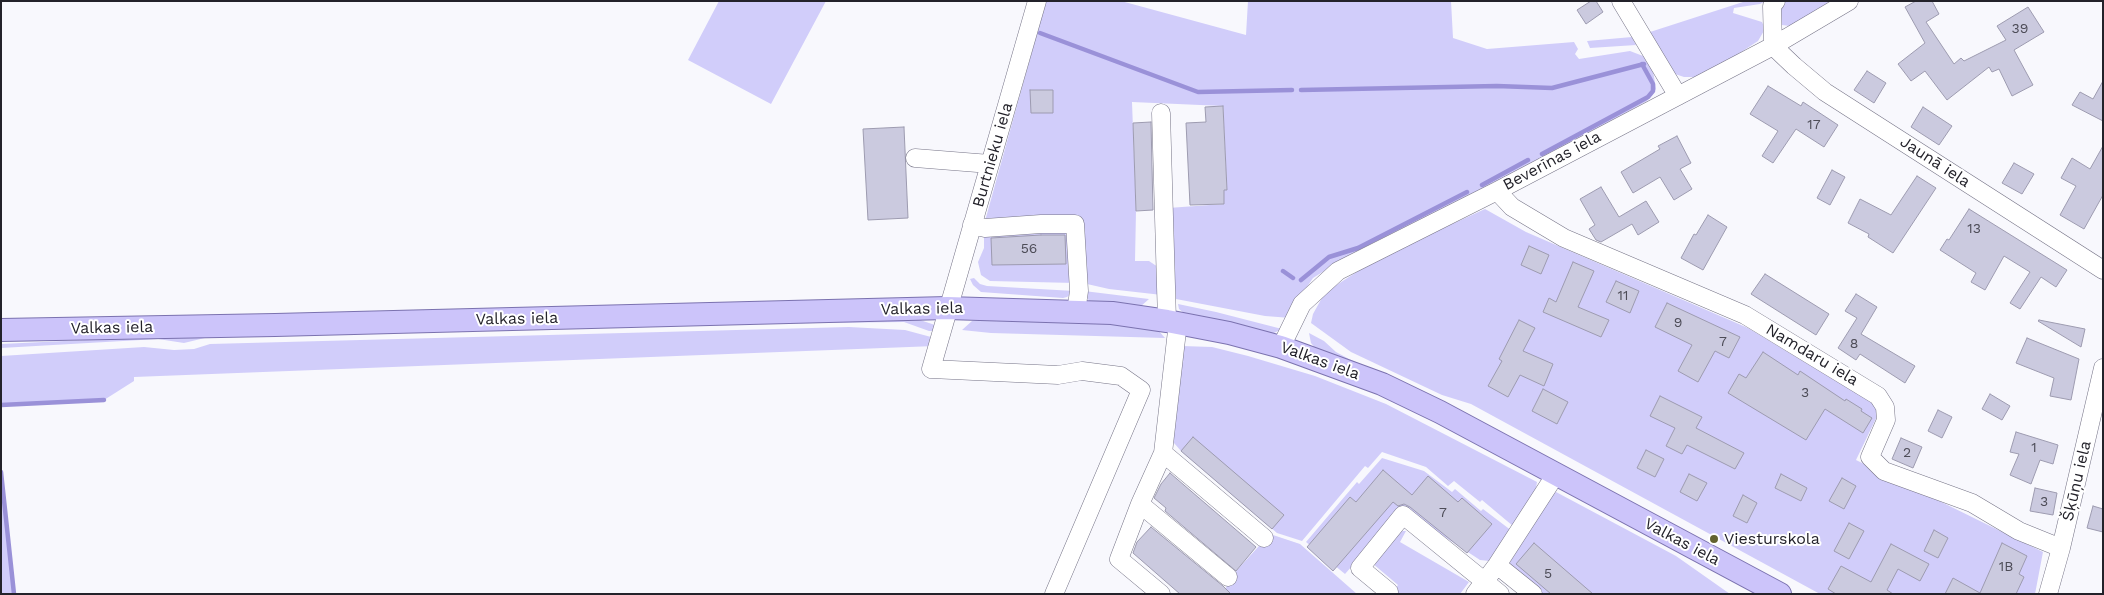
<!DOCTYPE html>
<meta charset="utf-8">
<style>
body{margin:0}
#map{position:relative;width:2104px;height:595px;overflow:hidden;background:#f8f8fd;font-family:"Work Sans",sans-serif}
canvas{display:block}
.frame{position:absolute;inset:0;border:2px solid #23222a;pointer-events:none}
</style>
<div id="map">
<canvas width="2104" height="595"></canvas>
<div class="frame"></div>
</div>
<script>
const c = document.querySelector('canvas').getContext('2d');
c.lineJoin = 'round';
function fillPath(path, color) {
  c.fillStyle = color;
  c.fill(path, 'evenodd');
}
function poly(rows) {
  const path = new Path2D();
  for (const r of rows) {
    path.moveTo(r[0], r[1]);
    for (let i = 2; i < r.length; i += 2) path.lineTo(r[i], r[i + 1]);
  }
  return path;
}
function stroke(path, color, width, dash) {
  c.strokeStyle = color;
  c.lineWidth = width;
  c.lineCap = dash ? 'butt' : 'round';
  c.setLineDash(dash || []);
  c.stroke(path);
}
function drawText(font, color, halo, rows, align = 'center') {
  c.font = font + ' "Work Sans",sans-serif';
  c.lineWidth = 4;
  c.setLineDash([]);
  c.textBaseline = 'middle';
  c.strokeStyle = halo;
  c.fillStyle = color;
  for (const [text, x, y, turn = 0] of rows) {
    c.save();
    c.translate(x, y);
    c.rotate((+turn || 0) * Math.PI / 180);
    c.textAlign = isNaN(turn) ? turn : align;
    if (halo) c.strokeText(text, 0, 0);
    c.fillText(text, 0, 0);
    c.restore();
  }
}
fillPath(poly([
 [719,1,826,1,771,104,688,60],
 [1046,1,1121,1,1246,35,1248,1,1451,1,1453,38,1487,49,1574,42,1578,49,1575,54,1579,59,1630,51,1643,56,1653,71,1656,89,1647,101,1542,159,1343,259,1313,278,1294,306,1291,318,1265,316,1176,299,1168,208,1224,204,1224,190,1227,190,1223,106,1132,102,1136,211,1135,261,1149,261,1158,267,1162,295,1109,289,1087,284,1080,232,985,221],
 [1746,1,1766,1,1760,4,1734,8,1733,13,1762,22,1765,29,1758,41,1726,62,1695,77,1684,77,1672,73,1647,33],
 [1783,1,1829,1,1825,6,1790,26,1782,25,1779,22,1777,9],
 [1632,37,1636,45,1590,48,1587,41],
 [1485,209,1526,232,1748,328,1881,408,1856,460,2043,552,2035,594,1820,594,1471,404,1442,395,1351,352,1311,323,1313,314,1323,296,1335,286,1380,257],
 [1069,231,1075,283,990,281,981,275,978,262,984,248,984,233],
 [974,278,980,284,987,286,1074,291,1067,297,1063,298,981,292,973,285,970,279],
 [1084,291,1149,299,1140,307,1089,301],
 [1178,304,1216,312,1282,329,1274,333,1266,333,1185,314,1179,309],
 [987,318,1084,319,1158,330,1165,338,991,333,962,330,972,321],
 [920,320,935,325,938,331,929,331,904,322,730,324,217,335,184,343,158,339,1,348,1,344,169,336,730,321],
 [849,327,905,330,931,337,935,346,134,377,134,381,104,400,1,405,1,356,144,347,174,350,194,349,210,344],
 [1309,333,1324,341,1336,352,1349,359,1381,373,1316,349,1311,343],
 [1182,346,1212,347,1248,356,1315,376,1386,404,1537,482,1536,488,1513,526,1482,500,1480,502,1454,481,1448,486,1426,467,1382,452,1368,468,1365,466,1302,541,1277,533,1181,451,1167,435],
 [1382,458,1424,471,1452,492,1455,489,1481,511,1483,509,1512,531,1493,558,1489,561,1480,560,1402,509,1345,574,1306,542,1357,482,1359,484],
 [1,472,14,594,1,594],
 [1556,492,1676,556,1730,594,1542,594,1511,569,1510,562,1551,496],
 [1403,531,1406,531,1400,542,1469,582,1460,594,1401,594,1393,591,1398,585,1372,563,1396,533],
 [1270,534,1300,544,1357,594,1222,594,1237,570]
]), '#d1cdfa');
stroke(poly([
 [1040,33,1198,92,1292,90],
 [1301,90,1497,86,1552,88,1644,64],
 [1542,154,1648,97,1653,91,1653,84,1642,64],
 [1482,185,1528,160],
 [1283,271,1293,278],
 [1301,280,1329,257,1358,248,1467,192],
 [1,405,104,400],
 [1,472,14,594]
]), '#9a91d8', 4.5);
const building = poly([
 [1591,1,1596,1,1603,12,1586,24,1577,10,1591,1],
 [1916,1,1932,1,1939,14,1926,22,1954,64,1961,58,1964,61,2006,40,1997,26,2028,7,2044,32,2014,50,2033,85,2012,96,1999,69,1992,72,1989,67,1947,100,1925,71,1911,81,1898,64,1925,43,1905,7,1916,1],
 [1867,71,1886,83,1874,103,1854,90,1867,71],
 [2103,81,2103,121,2072,105,2080,92,2093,99,2103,81],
 [1768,86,1801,106,1803,102,1838,125,1824,147,1796,129,1773,163,1762,156,1778,131,1750,114,1768,86],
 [1030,90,1053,90,1053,113,1031,113,1030,90],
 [1223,106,1227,190,1224,190,1224,204,1190,205,1186,123,1206,122,1205,107,1223,106],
 [1923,107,1952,126,1939,145,1911,127,1923,107],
 [1151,122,1153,210,1136,211,1133,123,1151,122],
 [904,127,908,218,868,220,863,129,904,127],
 [1677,136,1691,163,1680,169,1692,189,1674,200,1660,177,1633,193,1621,172,1660,149,1658,146,1677,136],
 [2103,146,2103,195,2084,229,2060,215,2076,186,2061,178,2072,158,2090,169,2103,146],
 [2014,163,2034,174,2022,194,2002,183,2014,163],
 [1832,170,1845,177,1830,205,1817,198,1832,170],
 [1917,176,1936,188,1893,253,1868,237,1869,234,1848,223,1860,199,1891,215,1917,176],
 [1601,187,1619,217,1646,201,1659,222,1638,235,1632,224,1601,242,1596,240,1589,229,1595,225,1580,199,1601,187],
 [1969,209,2067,270,2056,287,2041,277,2020,309,2010,303,2030,272,2004,256,1985,290,1971,282,1976,273,1940,250,1947,239,1949,240,1969,209],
 [1708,215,1727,227,1703,270,1681,258,1694,234,1696,235,1708,215],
 [1041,235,1065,235,1066,264,992,265,991,238,1041,235],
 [1529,246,1549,255,1541,274,1521,265,1529,246],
 [1573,262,1594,271,1578,307,1609,320,1601,337,1543,312,1549,298,1556,302,1573,262],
 [1765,274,1829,314,1816,335,1751,294,1765,274],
 [1616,281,1639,291,1630,313,1606,302,1616,281],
 [1856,294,1877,307,1861,334,1915,366,1905,383,1860,354,1856,360,1838,348,1857,318,1845,311,1856,294],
 [1667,303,1740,337,1729,358,1715,351,1698,382,1678,371,1692,345,1655,327,1667,303],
 [1519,320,1535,328,1523,351,1553,364,1544,386,1520,375,1508,397,1488,386,1502,361,1499,359,1519,320],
 [2039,320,2085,329,2081,347,2038,321,2039,320],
 [2027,338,2079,359,2071,400,2050,396,2054,378,2016,363,2027,338],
 [1763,352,1798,375,1800,371,1845,401,1846,399,1862,409,1861,411,1872,418,1863,433,1825,409,1806,440,1728,393,1739,374,1746,378,1763,352],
 [1543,389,1568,402,1557,424,1532,411,1543,389],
 [1990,394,2010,406,2002,420,1982,409,1990,394],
 [1660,396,1702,417,1696,428,1744,453,1735,469,1687,445,1682,454,1666,446,1675,428,1650,416,1660,396],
 [1938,410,1952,417,1942,438,1928,431,1938,410],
 [2016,432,2058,445,2053,464,2040,460,2031,484,2010,475,2019,454,2010,452,2016,432],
 [1193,437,1284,515,1272,529,1181,451,1193,437],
 [1901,438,1922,447,1913,468,1892,459,1901,438],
 [1646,450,1664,459,1655,477,1637,468,1646,450],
 [1383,470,1412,495,1428,476,1458,502,1462,498,1492,524,1467,553,1410,507,1404,504,1398,506,1393,502,1333,571,1307,547,1350,497,1356,502,1383,470],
 [1170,473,1256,547,1236,571,1165,511,1166,508,1154,498,1161,484,1170,473],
 [1689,474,1707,483,1697,501,1680,492,1689,474],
 [1781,474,1807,488,1801,501,1775,488,1781,474],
 [1842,478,1856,486,1844,509,1829,501,1842,478],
 [2035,488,2057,493,2053,515,2030,511,2035,488],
 [1743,495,1757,503,1747,523,1733,516,1743,495],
 [2093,506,2103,509,2103,532,2087,528,2093,506],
 [1849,523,1864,531,1849,559,1834,551,1849,523],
 [1151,527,1223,586,1231,594,1180,594,1133,553,1137,542,1151,527],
 [1934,530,1948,538,1938,558,1924,551,1934,530],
 [1534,543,1593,594,1551,594,1516,564,1534,543],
 [2002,543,2027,556,2019,574,2024,577,2016,594,1945,594,1953,578,1980,593,2002,543],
 [1891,544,1929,564,1920,581,1898,569,1887,590,1893,594,1836,594,1828,589,1841,566,1871,582,1891,544]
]);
fillPath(building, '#cbcadf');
stroke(building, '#9d9bb0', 1);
const minor = poly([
 [1037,1,931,369,1058,375,1082,371,1121,376,1141,390,1054,594],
 [1621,1,1678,96],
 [1776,1,1772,6,1773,46,1794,66,1825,92,2103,270],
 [1161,113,1167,321],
 [915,158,990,164],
 [1497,191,1512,207,1564,238,1745,315,1878,396,1885,407,1886,420,1870,457,1884,471,1972,503,2019,531,2061,548],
 [972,225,985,228,1041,224,1075,224,1079,291,1076,312],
 [1281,347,1302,304,1338,271,1497,191,1773,46,1849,1],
 [1163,453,1264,538],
 [1140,504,1228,577],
 [1497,565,1533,594],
 [1389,592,1360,568,1403,515,1500,594],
 [1161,594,1119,559,1140,504,1163,453,1178,322],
 [1475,594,1497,565,1556,474],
 [2048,594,2061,548,2103,368]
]);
const major = poly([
 [1,330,275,325,947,308,1112,313,1167,321,1229,333,1281,347,1382,384,1440,412,1780,594]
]);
stroke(minor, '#767487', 19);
stroke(major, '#7b72af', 24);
stroke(minor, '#fff', 18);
stroke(major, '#ccc4fa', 22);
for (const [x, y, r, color] of [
 [1714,539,5,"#62622f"]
]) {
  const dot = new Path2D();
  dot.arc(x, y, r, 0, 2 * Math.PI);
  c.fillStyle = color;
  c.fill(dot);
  stroke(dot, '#fff', 2);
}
drawText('14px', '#4d4c57', null, [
 ["39",2020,29],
 ["17",1814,125],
 ["13",1974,229],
 ["56",1029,249],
 ["11",1623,296],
 ["9",1678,323],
 ["7",1723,342],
 ["8",1854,344],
 ["3",1805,393],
 ["1",2034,448],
 ["2",1907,453],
 ["3",2044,502],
 ["7",1443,513],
 ["1B",2006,567],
 ["5",1548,574]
]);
drawText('16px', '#23222a', '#fff', [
 ["Burtnieku iela",993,155,-74],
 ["Beverīnas iela",1552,161,-28],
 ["Jaunā iela",1935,162,33],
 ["Valkas iela",922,309,-1],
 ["Valkas iela",517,319,-1],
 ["Valkas iela",112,328,-1],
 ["Namdaru iela",1812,355,31],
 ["Valkas iela",1320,361,20],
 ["Šķūņu iela",2077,481,-77],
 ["Valkas iela",1682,542,28]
]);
drawText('16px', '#23222a', '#fff', [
 ["Viesturskola",1724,539]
], 'left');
</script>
